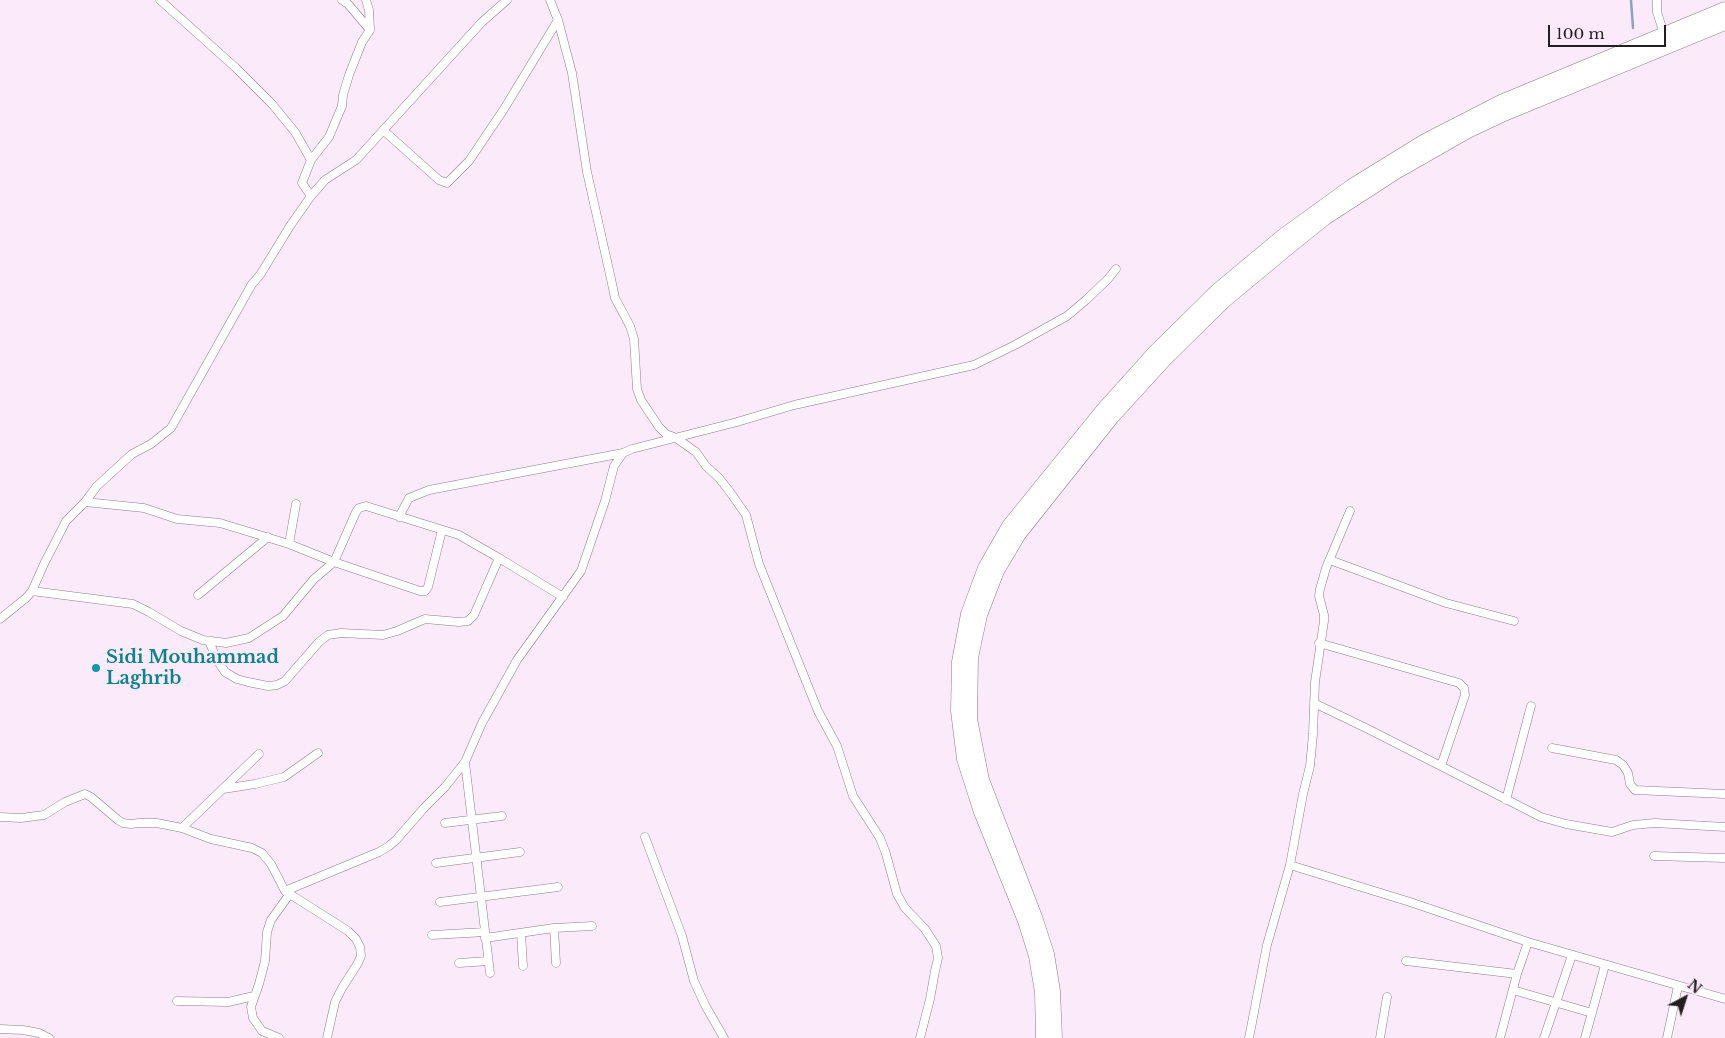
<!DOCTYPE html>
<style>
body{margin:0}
#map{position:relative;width:1725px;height:1038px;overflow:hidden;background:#fbeaf9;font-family:"Libre Baskerville",serif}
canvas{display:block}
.north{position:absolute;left:1660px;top:973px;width:50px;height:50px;-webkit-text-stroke:4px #fbeaf9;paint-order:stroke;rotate:40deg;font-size:14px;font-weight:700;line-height:20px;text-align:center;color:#241e24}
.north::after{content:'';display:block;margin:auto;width:18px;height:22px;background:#241e24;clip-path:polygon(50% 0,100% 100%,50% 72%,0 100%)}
.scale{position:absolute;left:1548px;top:25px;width:118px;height:22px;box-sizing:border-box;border:2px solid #241e24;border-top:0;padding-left:6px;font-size:15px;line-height:18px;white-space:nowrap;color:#241e24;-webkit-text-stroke:4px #fbeaf9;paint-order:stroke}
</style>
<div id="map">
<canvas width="1725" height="1038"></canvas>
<div class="north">N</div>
<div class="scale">100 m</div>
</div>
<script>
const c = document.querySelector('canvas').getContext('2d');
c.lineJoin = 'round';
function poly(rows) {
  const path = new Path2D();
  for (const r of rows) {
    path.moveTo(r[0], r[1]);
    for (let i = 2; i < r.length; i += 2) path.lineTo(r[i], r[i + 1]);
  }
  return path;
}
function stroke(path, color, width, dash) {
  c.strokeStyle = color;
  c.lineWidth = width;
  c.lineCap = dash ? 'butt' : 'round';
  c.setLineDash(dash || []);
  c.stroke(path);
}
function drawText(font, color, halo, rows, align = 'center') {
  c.font = font + ' "Libre Baskerville",serif';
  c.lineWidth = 4.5;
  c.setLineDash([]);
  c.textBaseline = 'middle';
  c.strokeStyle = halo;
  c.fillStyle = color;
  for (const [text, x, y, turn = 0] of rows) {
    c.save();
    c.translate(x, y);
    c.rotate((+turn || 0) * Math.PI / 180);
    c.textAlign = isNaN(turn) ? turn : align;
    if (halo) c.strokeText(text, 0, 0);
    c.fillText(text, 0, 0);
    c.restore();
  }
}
stroke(poly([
 [1631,0,1633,28]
]), '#8ca3b7', 2.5);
const street = poly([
 [160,0,236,68,272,104,295,132,311,160],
 [342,0,348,4,370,30],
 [550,0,558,20,572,73,587,172,611,279,615,298,630,326,634,339,637,389,641,400,659,427,666,434,676,438,696,452,706,466,719,478,730,492,746,515,759,564,818,711,837,746,853,796,880,838,886,854,897,894,905,908,925,929,936,946,938,958,935,971,930,999,920,1038],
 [1657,0,1657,12,1664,34],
 [383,130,439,180,447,183,469,161,504,109,558,20],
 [311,196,302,183,311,160,329,137,342,106,343,95,349,75,362,42,370,30,369,10,366,0],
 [85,502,144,508,177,519,220,523,289,544,334,562,420,591,425,591,428,587,442,530],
 [399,517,409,498,429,490,623,453],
 [289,544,296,504],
 [1330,560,1446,603,1514,621],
 [32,591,133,604,149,612,181,631,203,640,226,643,249,638,283,616,314,579,334,562,356,512,359,508,366,506,459,535,499,558,563,597],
 [198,595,268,537],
 [0,619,26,598,32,591,44,564,66,521,85,502,97,486,132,454,151,444,171,428,252,284,260,275,290,226,311,196,325,180,356,160,482,22,507,0],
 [209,641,216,658,225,672,237,679,248,682,268,686,277,685,285,681,319,642,328,635,341,633,383,635,397,631,425,619,459,622,468,621,474,615,499,558],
 [1319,643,1459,683,1464,688,1465,695,1441,766],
 [1314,703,1368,729,1541,817,1566,824,1612,832,1633,825,1655,823,1725,827],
 [1552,748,1616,760,1623,765,1628,773,1630,784,1635,790,1725,794],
 [465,762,490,973],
 [223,789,255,784,284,777,318,753],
 [1506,800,1531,706],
 [0,817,21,818,44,815,65,802,85,794,91,797,118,820,123,823,131,824,139,823,157,823,182,828,211,839,252,848,262,853,271,864,285,891,348,931,356,939,360,947,361,956,358,963,342,988,335,1002,327,1038],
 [445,823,502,816],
 [182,828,259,754],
 [645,837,682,936,694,981,705,1005,724,1038],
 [1654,856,1725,858],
 [436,863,520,852],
 [1290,865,1410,902,1528,942,1725,999],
 [285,891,379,852,389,846,396,840,424,808,445,787,465,762,482,723,517,660,581,571,605,501,614,466,623,453,632,449,737,422,794,405,974,365,1015,345,1067,316,1086,300,1108,279,1116,269],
 [440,902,558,887],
 [554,928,556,963],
 [521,933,523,966],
 [432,935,485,932],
 [485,938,554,928,592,926],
 [1406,961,1517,974],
 [459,963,488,961],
 [1513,990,1592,1013],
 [177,1001,228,1002,254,996],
 [0,1029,23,1030,39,1033,49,1038],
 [279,1038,262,1031,253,1018,251,1007,259,984,265,961,267,932,271,920,289,895],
 [1249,1038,1267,945,1290,865,1303,794,1310,766,1313,734,1315,682,1324,621,1324,615,1319,596,1320,589,1326,568,1350,511],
 [1380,1038,1387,997],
 [1500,1038,1517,974,1528,942],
 [1544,1038,1572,955],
 [1585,1038,1605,965],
 [1667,1038,1678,986]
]);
const highway = poly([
 [1043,1038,1042,992,1036,956,1025,921,981,812,964,759,958,711,959,662,968,614,985,568,1009,526,1103,410,1156,351,1217,291,1283,236,1352,186,1425,141,1501,102,1725,9],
 [1055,1038,1053,991,1047,954,1035,917,982,780,970,719,971,658,980,615,997,571,1019,534,1112,417,1165,359,1225,300,1290,246,1325,218,1396,172,1468,131,1504,114,1725,23]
]);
stroke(street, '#8b7c8a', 9);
stroke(highway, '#8b7c8a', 15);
stroke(street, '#fff', 8);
stroke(highway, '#fff', 14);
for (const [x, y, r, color] of [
 [96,668,5,"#0f9aa8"]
]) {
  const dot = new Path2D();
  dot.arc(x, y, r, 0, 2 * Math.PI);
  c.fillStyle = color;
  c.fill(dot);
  stroke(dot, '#fbeaf9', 2);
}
drawText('bold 18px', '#0d838f', '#fbeaf9', [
 ["Sidi Mouhammad",106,658],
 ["Laghrib",106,679]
], 'left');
</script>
